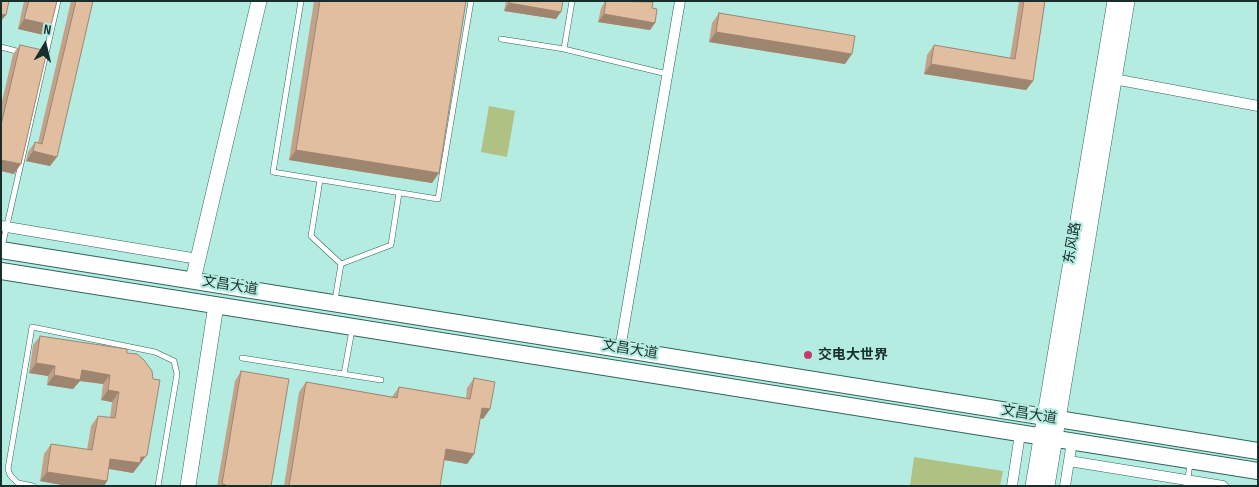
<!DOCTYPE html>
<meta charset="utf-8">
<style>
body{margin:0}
#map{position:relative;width:1259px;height:487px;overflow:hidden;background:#b5ece2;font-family:"Sofia Sans Condensed",sans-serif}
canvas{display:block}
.frame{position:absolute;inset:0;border:2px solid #182e2a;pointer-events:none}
.north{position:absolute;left:20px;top:20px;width:50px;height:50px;-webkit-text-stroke:4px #b5ece2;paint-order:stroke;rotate:9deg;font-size:14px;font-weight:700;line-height:20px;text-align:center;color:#182e2a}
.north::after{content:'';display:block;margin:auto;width:18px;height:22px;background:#182e2a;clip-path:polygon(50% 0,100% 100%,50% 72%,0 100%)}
</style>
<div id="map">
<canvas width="1259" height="487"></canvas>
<div class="frame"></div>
<div class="north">N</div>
</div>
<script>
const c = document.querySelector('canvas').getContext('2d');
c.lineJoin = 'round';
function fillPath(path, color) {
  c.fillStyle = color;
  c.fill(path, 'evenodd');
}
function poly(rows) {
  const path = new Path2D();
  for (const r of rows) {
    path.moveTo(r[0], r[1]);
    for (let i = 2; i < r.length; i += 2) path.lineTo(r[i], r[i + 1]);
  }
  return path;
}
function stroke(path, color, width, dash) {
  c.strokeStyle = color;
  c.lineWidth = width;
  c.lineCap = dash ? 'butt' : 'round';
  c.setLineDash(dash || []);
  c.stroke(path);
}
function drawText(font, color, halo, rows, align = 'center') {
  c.font = font + ' "Sofia Sans Condensed","Noto Sans SC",sans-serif';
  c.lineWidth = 4.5;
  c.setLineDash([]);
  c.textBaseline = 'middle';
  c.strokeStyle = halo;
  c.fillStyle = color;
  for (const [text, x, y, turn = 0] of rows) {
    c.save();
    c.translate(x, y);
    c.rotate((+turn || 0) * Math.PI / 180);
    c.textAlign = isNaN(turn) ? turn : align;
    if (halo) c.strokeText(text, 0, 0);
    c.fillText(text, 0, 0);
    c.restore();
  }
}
fillPath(poly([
 [489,106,515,111,507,157,481,152],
 [914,457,1003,471,1000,486,910,486]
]), '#afc183');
const lane = poly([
 [301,1,273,172,438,199,471,1],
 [501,39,564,49,667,74],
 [1,47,20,52],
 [564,49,572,1],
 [320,180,311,236,341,264,391,245,399,193],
 [2,247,58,1],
 [335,300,341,264],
 [242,358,381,380],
 [344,374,352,330],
 [33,486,18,483,10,475,8,469,32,327,155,352,174,361,177,374,158,486],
 [1187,486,1190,463]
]);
const street = poly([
 [1114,79,1258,106],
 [1,226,198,259],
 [620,349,680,1],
 [1069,461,1223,486],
 [1012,486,1020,434],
 [1065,486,1072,442]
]);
const secondary = poly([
 [193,280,259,1],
 [188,486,216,305],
 [1033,486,1115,1],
 [1047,486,1127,1]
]);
const primary = poly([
 [1,250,1258,451],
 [1,271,1258,471]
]);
stroke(lane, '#2f645b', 6);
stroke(street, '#2f645b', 11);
stroke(secondary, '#2f645b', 16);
stroke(primary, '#2f645b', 18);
stroke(lane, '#fff', 5);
stroke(street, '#fff', 10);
stroke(secondary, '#fff', 15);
stroke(primary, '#fff', 16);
fillPath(poly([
 [24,1,57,1,44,35,18,29],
 [71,1,93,1,50,166,26,161,28,152,35,142,38,143],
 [314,1,466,1,432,183,289,160],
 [506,1,563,1,556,19,504,11],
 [605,1,652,8,655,23,650,30,598,22,601,8],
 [1019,1,1045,1,1033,81,1026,90,924,74,927,55,934,45,1010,58],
 [719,13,845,64,709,42,712,23],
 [20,45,14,174,1,171,1,106,13,54],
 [40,336,127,353,147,455,133,473,109,469,107,481,104,486,67,486,40,481,44,454,51,444,87,450,91,426,98,416,110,418,112,402,101,400,103,384,80,381,73,389,47,385,48,376,29,373,33,345],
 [241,371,271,486,217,486,235,381],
 [474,378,490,409,483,419,480,418,474,454,467,464,444,460,440,486,284,486,299,392,306,382,392,397,399,387,466,398,467,388]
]), '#c2a38a');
fillPath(poly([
 [509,3,561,12,556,19,504,11],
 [1,14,6,15,1,21],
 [604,14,655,23,650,30,598,22],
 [24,19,51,25,44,35,18,29],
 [716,32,852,54,845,64,709,42],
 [931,64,1033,81,1026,90,924,74],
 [296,150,439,173,432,183,289,160],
 [33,151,57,157,50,166,26,161],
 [1,160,21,164,14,174,1,171],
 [36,363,55,366,48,376,29,373],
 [82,370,110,375,103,384,80,381,73,389,47,385,54,375],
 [108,390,119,392,112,402,101,400],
 [482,408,490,409,483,419,475,417],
 [446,449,474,454,467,464,439,459],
 [141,457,145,457,133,473,104,468,110,459],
 [47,472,107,481,104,486,67,486,40,481]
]), '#9e8570');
const building = poly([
 [1,1,9,1,6,15,1,14,1,1],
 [29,1,57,1,51,25,24,19,29,1],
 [76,1,93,1,57,157,33,151,35,142,42,144,76,1],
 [320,1,466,1,439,173,296,150,320,1],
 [510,1,563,1,561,12,509,3,510,1],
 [606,1,653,2,652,8,657,9,655,23,604,14,606,1],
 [1024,1,1045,1,1033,81,931,64,934,45,1015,59,1024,1],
 [719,13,855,36,852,54,716,32,719,13],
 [20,45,47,51,21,164,1,160,1,125,20,45],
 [40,336,127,349,127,353,137,354,144,360,152,371,153,379,160,380,147,455,145,457,141,457,140,463,110,459,107,481,47,472,51,444,92,450,98,416,115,418,119,392,108,390,110,375,82,370,80,380,54,375,55,366,36,363,40,336],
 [241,371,289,379,271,486,225,486,226,485,222,484,241,371],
 [474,378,495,382,490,409,482,408,474,454,446,449,440,486,289,486,306,382,397,398,399,387,470,399,474,378]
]);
fillPath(building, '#e2bea0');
stroke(building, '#9e8570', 1);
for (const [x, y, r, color] of [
 [808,355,5,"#c53a6e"]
]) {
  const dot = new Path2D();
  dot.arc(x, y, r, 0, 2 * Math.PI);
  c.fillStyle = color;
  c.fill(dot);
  stroke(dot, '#b5ece2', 2);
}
drawText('14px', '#182e2a', '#b5ece2', [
 ["东风路",1073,243,-80],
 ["文昌大道",230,286,9],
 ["文昌大道",630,350,9],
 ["文昌大道",1029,415,9]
]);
drawText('bold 14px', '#182e2a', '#b5ece2', [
 ["交电大世界",818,355]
], 'left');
</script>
